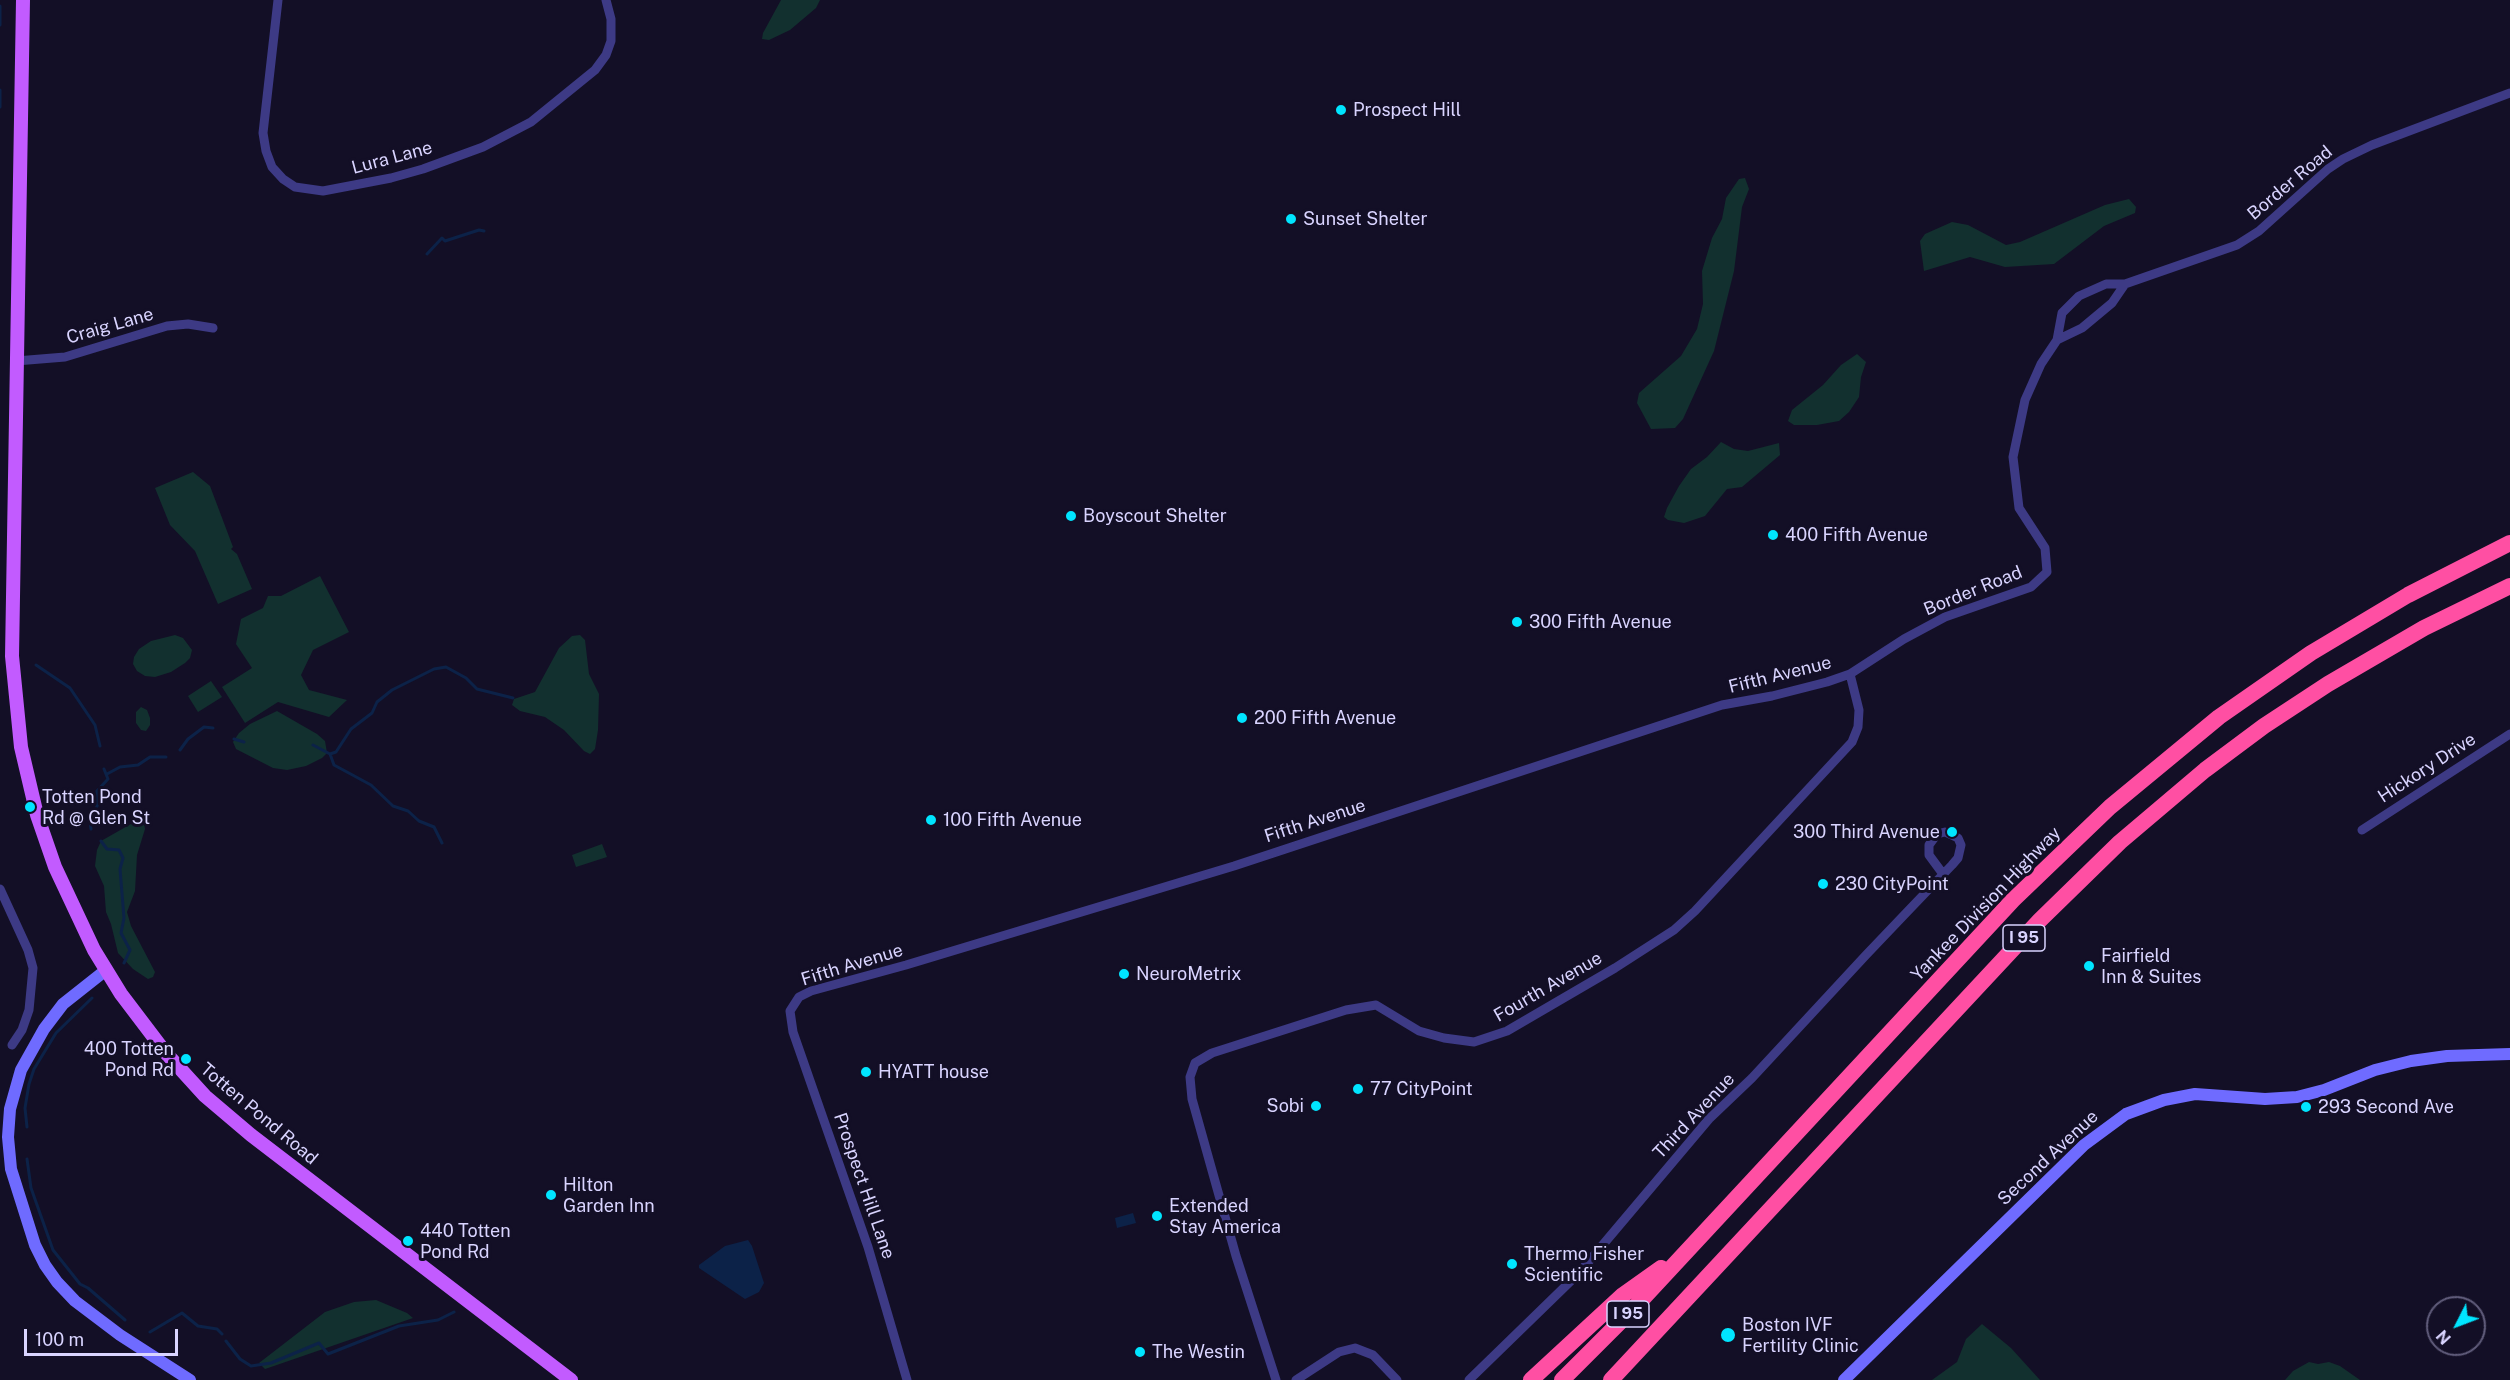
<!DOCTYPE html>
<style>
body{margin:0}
#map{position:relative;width:2510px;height:1380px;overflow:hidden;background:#130f26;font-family:"Public Sans",sans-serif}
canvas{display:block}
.north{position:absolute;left:2426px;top:1296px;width:60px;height:60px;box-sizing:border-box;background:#130f26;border:2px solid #625e7d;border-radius:50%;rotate:228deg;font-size:16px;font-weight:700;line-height:24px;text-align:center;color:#d9d4ff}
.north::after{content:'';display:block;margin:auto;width:21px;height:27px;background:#00e5ff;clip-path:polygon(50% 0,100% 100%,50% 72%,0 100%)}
.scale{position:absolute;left:24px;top:1329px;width:154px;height:27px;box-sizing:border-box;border:3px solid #d9d4ff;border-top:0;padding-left:8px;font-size:18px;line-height:21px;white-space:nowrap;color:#d9d4ff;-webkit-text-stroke:4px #130f26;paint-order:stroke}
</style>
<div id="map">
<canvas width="2510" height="1380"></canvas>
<div class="north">N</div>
<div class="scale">100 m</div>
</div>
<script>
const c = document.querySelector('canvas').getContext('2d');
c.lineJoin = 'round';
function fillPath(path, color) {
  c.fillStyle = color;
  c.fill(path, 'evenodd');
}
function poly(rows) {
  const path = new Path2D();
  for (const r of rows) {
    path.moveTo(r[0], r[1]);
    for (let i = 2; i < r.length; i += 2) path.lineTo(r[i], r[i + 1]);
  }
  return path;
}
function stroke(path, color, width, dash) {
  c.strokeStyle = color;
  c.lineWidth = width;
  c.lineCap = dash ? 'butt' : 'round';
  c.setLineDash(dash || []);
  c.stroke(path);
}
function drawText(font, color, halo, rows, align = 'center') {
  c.font = font + ' "Public Sans",sans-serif';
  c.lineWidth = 6;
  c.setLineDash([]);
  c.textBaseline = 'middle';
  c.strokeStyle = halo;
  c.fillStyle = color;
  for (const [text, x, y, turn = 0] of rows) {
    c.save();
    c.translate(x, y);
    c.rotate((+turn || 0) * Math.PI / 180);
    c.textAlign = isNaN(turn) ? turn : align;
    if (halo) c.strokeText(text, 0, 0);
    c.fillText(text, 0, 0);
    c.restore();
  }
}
fillPath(poly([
 [781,0,820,0,816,8,790,30,769,40,762,39,763,33],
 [1745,178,1749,189,1742,207,1734,271,1714,351,1683,419,1675,428,1651,429,1637,403,1639,393,1681,356,1697,329,1703,304,1702,271,1712,238,1722,219,1726,198,1739,179],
 [2129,199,2136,207,2135,213,2104,226,2054,264,2005,267,1970,257,1924,271,1920,241,1925,234,1952,222,1968,225,2006,245,2020,242,2105,205],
 [1857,354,1866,362,1861,377,1859,397,1849,412,1839,421,1817,425,1794,425,1788,421,1792,410,1823,385,1841,365],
 [1721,442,1734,449,1748,451,1779,443,1780,455,1742,487,1727,489,1705,516,1684,523,1668,520,1664,517,1667,508,1679,486,1691,469,1707,457],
 [193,472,210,486,233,547,231,549,237,554,252,589,218,604,195,551,170,525,155,488],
 [320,576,349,632,313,650,301,675,309,690,347,700,329,717,278,702,245,723,222,687,252,668,236,644,241,619,263,608,268,596,281,596],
 [175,635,183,638,192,650,190,658,185,663,171,672,155,677,145,676,137,671,133,664,134,657,139,649,151,641],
 [580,635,585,640,589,674,599,694,598,730,595,749,590,754,584,751,564,730,545,717,520,711,512,705,514,699,535,692,559,648,572,636],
 [211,681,222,697,198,712,188,696],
 [141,707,147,710,150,718,150,725,146,731,141,730,136,723,136,712],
 [277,711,317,734,325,741,327,753,322,758,306,766,287,770,273,768,236,749,233,742,239,733,250,724],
 [138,820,144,823,145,829,137,855,135,891,127,912,131,926,155,972,153,977,148,979,133,969,118,953,111,924,106,912,104,886,95,866,97,850,101,841],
 [602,844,607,857,576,867,572,855],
 [376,1300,407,1313,413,1318,271,1367,265,1369,259,1363,325,1312,354,1302],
 [1982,1324,2011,1348,2040,1380,1932,1380,1957,1362,1966,1339],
 [2309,1362,2318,1364,2329,1362,2340,1366,2360,1380,2285,1380,2293,1371]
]), '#12302f');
fillPath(poly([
 [1133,1213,1136,1223,1117,1228,1115,1218],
 [748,1240,752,1246,764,1283,759,1292,745,1299,699,1268,699,1265,725,1246]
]), '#0c2248');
stroke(poly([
 [0,6,0,25],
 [0,90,0,107],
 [427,254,442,238,445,241,479,230,484,231],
 [36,665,70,688,95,725,100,746],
 [234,739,244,742],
 [313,745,330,754,336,752,351,729,372,713,377,702,392,690,434,669,446,667,466,678,477,689,513,698],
 [180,750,188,739,204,727,213,728],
 [330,754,334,765,371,785,393,806,408,811,419,821,434,827,442,843],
 [107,774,120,767,138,765,150,757,166,757],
 [91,829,90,822,98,804,97,791,108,779,104,769],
 [101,841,107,849,119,850,123,858,120,869,124,918,121,933,130,950,124,963],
 [27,1127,25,1108,29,1084,34,1069,56,1033,92,998],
 [27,1159,31,1188,53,1250,80,1284,88,1288,125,1320],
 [150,1332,182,1313,198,1326,217,1329,222,1334],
 [226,1341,240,1359,251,1366,271,1363,319,1343,328,1354,399,1326,438,1320,454,1312]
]), '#0c2248', 3);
stroke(poly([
 [278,0,263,133,266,151,272,167,283,179,295,187,323,191,391,178,423,169,483,147,531,122,595,70,606,55,611,41,611,19,606,0],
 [2057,340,2082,328,2112,303,2125,284],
 [16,361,65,357,167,326,188,324,213,328],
 [2362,830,2510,734],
 [0,889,28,950,33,968,29,1010,22,1030,12,1045],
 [907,1380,868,1247,793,1032,790,1011,799,997,811,991,906,965,1234,866,1722,705,1772,696,1827,682,1850,674,1904,639,1945,617,2031,587,2047,572,2045,548,2019,508,2013,457,2025,400,2041,364,2057,340,2062,313,2079,296,2106,284,2125,284,2237,245,2259,231,2328,169,2343,159,2372,145,2510,93],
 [1276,1380,1236,1256,1192,1099,1190,1077,1195,1063,1212,1053,1346,1010,1376,1005,1419,1031,1444,1038,1474,1042,1507,1031,1615,968,1674,930,1695,911,1852,742,1858,727,1859,710,1850,674],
 [1296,1380,1339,1352,1355,1348,1373,1355,1397,1380],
 [1469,1380,1579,1273,1709,1119,1752,1078,1866,955,1907,912,1952,865,1958,858,1961,845,1958,838,1945,832,1937,834,1929,845,1929,855,1943,874]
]), '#3d3a85', 9);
stroke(poly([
 [106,970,63,1004,44,1029,21,1070,10,1109,8,1137,11,1169,35,1245,45,1265,57,1282,75,1301,120,1335,190,1380],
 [1844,1380,2084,1145,2126,1114,2164,1100,2195,1094,2265,1099,2297,1097,2324,1090,2375,1070,2411,1061,2447,1056,2510,1054]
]), '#6f6bff', 12);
stroke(poly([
 [23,0,12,656,21,747,37,815,55,867,94,950,121,994,165,1052,205,1096,251,1135,571,1380]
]), '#c25bff', 14);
stroke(poly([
 [1531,1380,1623,1295,1661,1268],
 [1562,1380,1634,1308,2013,900,2110,807,2219,717,2311,653,2408,595,2510,543],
 [1611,1380,2040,920,2120,842,2205,770,2264,726,2328,684,2424,628,2510,586]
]), '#ff4fa3', 16);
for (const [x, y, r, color] of [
 [1341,110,6,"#00e5ff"],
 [1291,219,6,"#00e5ff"],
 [1071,516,6,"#00e5ff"],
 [1773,535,6,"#00e5ff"],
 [1517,622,6,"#00e5ff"],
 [1242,718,6,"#00e5ff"],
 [30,807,6,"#00e5ff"],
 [931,820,6,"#00e5ff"],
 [1952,832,6,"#00e5ff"],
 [1823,884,6,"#00e5ff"],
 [2089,966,6,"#00e5ff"],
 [1124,974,6,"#00e5ff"],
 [186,1059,6,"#00e5ff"],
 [866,1072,6,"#00e5ff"],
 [1358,1089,6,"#00e5ff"],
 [1316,1106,6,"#00e5ff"],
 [2306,1107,6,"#00e5ff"],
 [551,1195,6,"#00e5ff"],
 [1157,1216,6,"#00e5ff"],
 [408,1241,6,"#00e5ff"],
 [1512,1264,6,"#00e5ff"],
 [1728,1335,8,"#00e5ff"],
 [1140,1352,6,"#00e5ff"]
]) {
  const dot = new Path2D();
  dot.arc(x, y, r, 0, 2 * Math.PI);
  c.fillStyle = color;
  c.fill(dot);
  stroke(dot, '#130f26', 2);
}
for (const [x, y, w] of [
 [2024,938,42],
 [1628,1314,42]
]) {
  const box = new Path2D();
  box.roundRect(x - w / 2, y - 13, w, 26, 4.5);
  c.fillStyle = '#130f26';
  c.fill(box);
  stroke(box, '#d9d4ff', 1.5);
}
drawText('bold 16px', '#d9d4ff', null, [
 ["I 95",2024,938],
 ["I 95",1628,1314]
]);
drawText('18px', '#d9d4ff', '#130f26', [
 ["Prospect Hill",1353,110],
 ["Sunset Shelter",1303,219],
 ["Boyscout Shelter",1083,516],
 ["400 Fifth Avenue",1785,535],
 ["300 Fifth Avenue",1529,622],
 ["200 Fifth Avenue",1254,718],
 ["Totten Pond",42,797],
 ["Rd @ Glen St",42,818],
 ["100 Fifth Avenue",943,820],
 ["300 Third Avenue",1940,832,"right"],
 ["230 CityPoint",1835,884],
 ["Fairfield",2101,956],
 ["Inn & Suites",2101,977],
 ["NeuroMetrix",1136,974],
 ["400 Totten",174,1049,"right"],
 ["Pond Rd",174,1070,"right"],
 ["HYATT house",878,1072],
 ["77 CityPoint",1370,1089],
 ["Sobi",1304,1106,"right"],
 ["293 Second Ave",2318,1107],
 ["Hilton",563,1185],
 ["Garden Inn",563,1206],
 ["Extended",1169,1206],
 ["Stay America",1169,1227],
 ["440 Totten",420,1231],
 ["Pond Rd",420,1252],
 ["Thermo Fisher",1524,1254],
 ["Scientific",1524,1275],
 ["Boston IVF",1742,1325],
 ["Fertility Clinic",1742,1346],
 ["The Westin",1152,1352]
], 'left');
drawText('18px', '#d9d4ff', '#130f26', [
 ["Lura Lane",392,158,-15],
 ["Border Road",2290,183,-40],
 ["Craig Lane",110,326,-16],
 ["Border Road",1973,591,-22],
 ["Fifth Avenue",1780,675,-14],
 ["Hickory Drive",2427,768,-33],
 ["Fifth Avenue",1315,821,-18],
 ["Yankee Division Highway",1986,904,-46],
 ["Fifth Avenue",852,965,-17],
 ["Fourth Avenue",1548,987,-30],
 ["Totten Pond Road",259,1114,40],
 ["Third Avenue",1694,1116,-47],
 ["Second Avenue",2048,1158,-43],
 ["Prospect Hill Lane",864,1186,71]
]);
</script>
